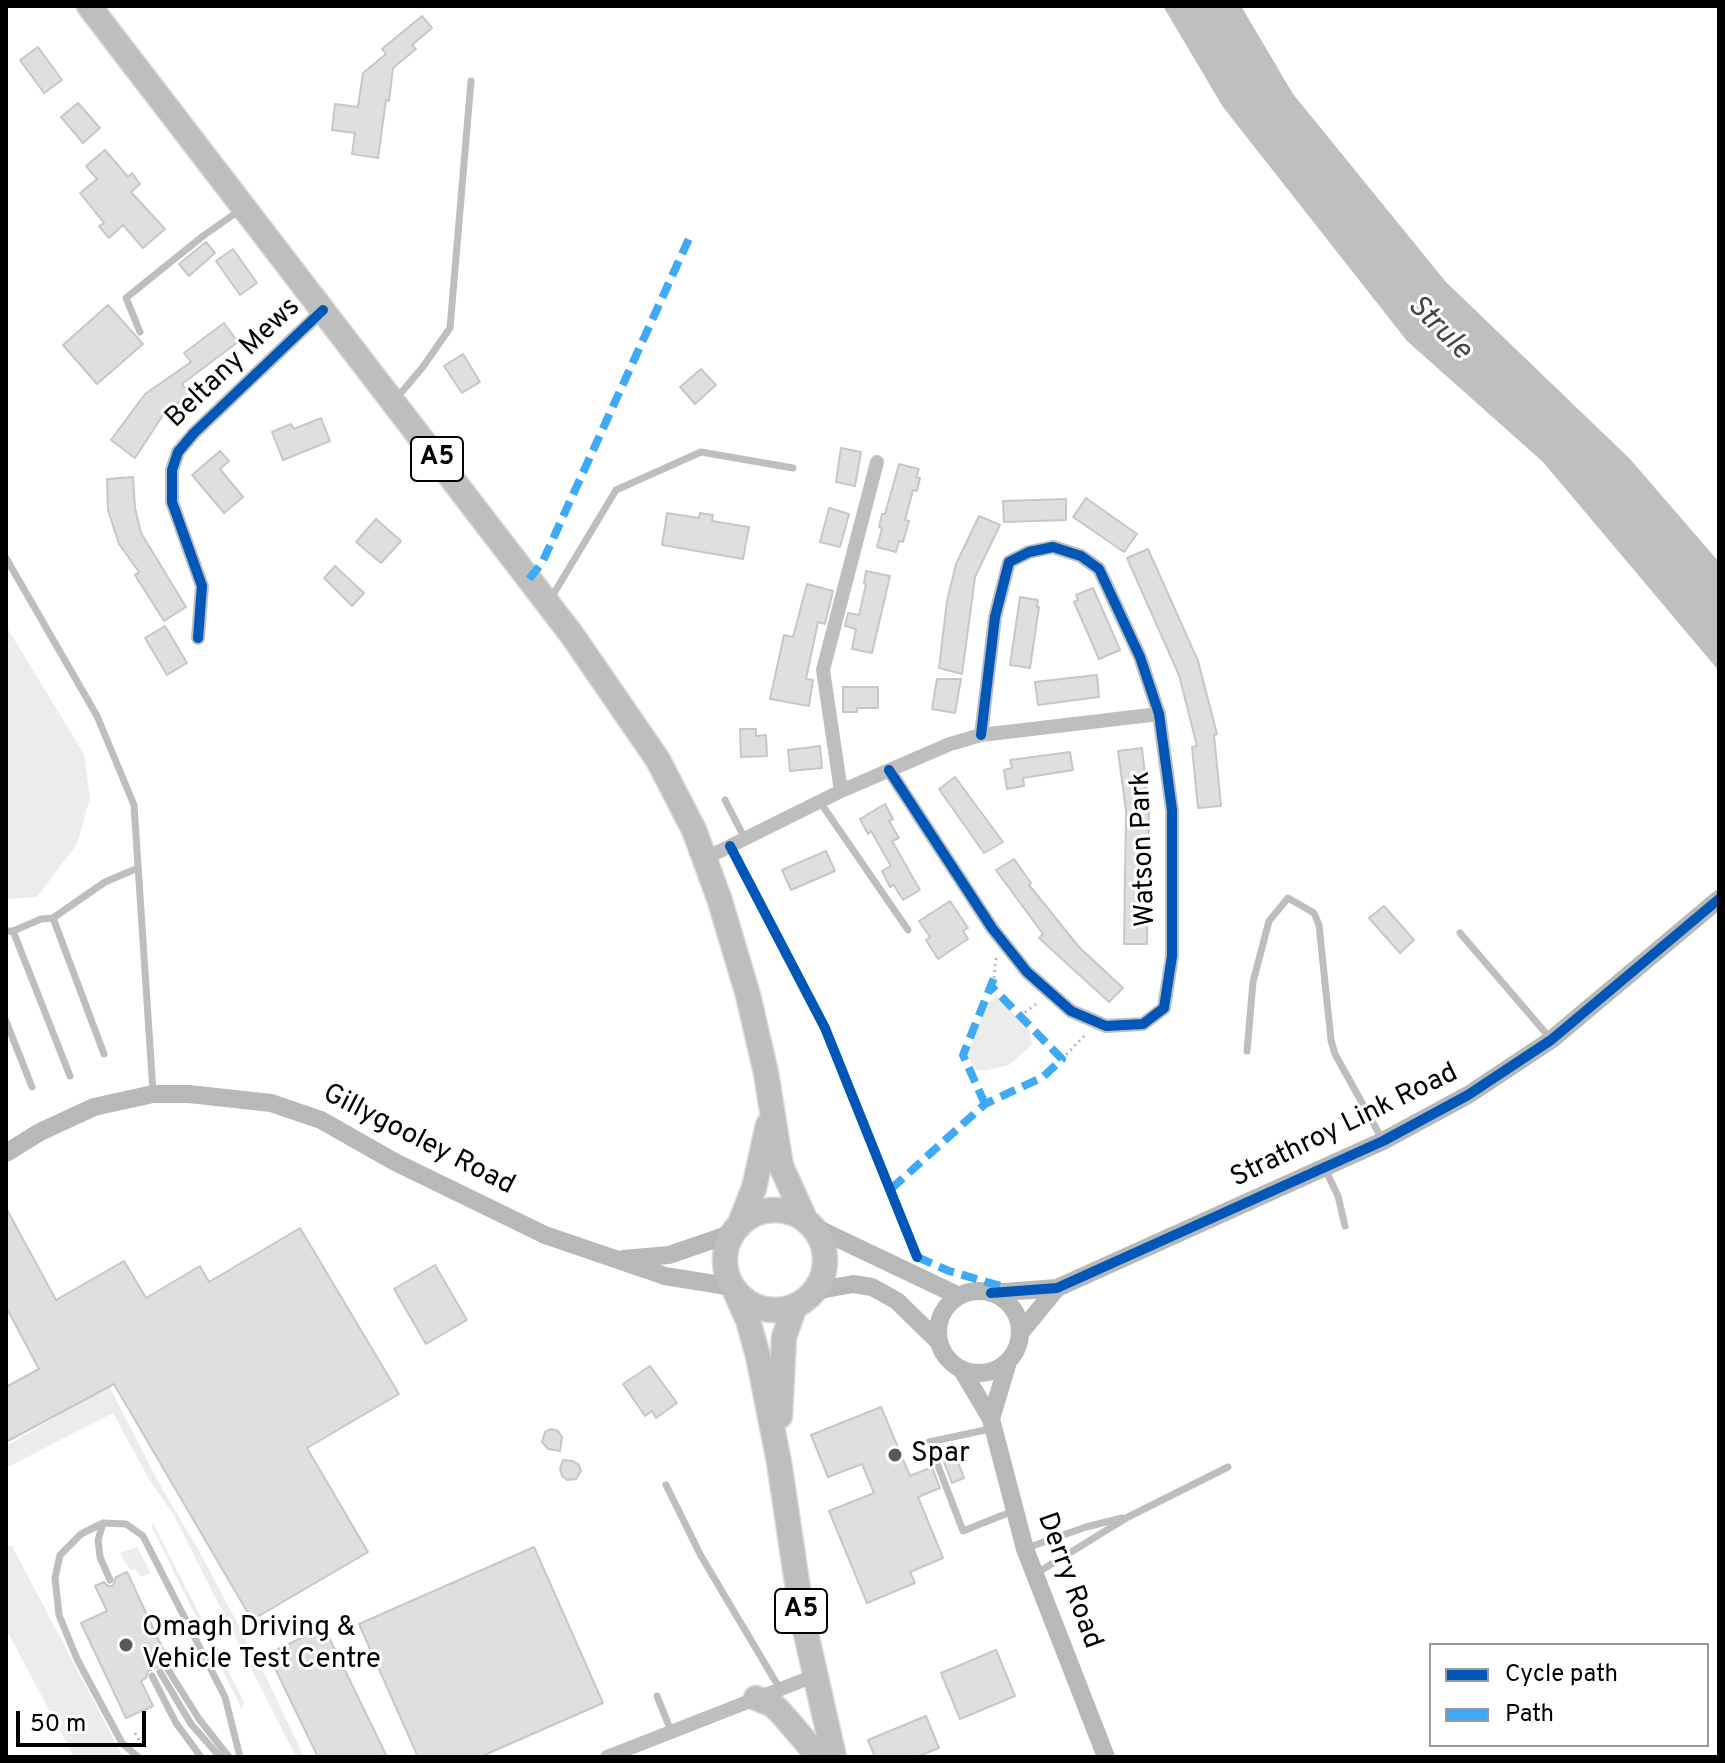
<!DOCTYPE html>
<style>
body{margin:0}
#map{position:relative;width:1725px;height:1763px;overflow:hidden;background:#fff;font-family:Overpass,sans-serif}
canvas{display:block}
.frame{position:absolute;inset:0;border:8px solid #000;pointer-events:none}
.legend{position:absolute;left:1429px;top:1643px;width:280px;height:104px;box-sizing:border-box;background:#fff;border:2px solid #999;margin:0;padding:10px 14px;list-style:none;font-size:24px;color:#000}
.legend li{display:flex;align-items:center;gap:16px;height:40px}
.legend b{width:40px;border:2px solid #999}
.scale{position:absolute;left:16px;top:1711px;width:130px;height:36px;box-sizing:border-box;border:4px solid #000;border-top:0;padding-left:10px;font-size:24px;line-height:28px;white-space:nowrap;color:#000;-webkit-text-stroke:6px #fff;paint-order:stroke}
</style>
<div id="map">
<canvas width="1725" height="1763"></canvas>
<div class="frame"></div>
<ul class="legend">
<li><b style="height:10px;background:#0057b8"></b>Cycle path</li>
<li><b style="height:10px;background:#3fa9f5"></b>Path</li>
</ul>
<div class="scale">50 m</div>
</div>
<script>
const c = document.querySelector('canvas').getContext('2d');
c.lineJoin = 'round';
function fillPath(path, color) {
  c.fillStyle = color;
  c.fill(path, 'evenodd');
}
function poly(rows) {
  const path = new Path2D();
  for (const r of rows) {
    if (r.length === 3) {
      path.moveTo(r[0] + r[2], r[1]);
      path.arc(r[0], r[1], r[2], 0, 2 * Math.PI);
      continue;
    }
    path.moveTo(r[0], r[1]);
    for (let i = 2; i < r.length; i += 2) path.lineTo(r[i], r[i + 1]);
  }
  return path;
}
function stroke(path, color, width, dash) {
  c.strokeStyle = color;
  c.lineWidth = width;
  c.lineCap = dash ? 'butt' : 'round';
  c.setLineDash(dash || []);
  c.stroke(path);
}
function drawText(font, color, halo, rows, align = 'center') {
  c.font = font + ' Overpass,sans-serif';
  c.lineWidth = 6;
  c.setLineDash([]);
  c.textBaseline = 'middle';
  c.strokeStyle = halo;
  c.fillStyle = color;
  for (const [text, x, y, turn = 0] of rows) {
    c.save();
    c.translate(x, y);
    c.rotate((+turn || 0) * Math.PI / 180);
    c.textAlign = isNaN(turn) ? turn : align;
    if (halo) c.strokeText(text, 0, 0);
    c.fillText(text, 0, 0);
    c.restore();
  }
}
fillPath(poly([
 [6,626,84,754,90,798,77,844,37,897,6,899],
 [996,995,1030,1031,1032,1045,1009,1065,984,1071,976,1070,968,1056,969,1048,988,1003],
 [109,1386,160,1485,198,1549,266,1677,304,1757,296,1757,173,1514,150,1481,113,1413,6,1468,6,1446],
 [153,1523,244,1702,242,1709,152,1528],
 [6,1546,12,1546,123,1757,74,1757,6,1629],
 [137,1547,151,1573,141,1577,135,1569,130,1570,120,1553]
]), '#ececec');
fillPath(poly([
 [1163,6,1241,6,1293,94,1446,282,1630,459,1719,562,1719,671,1543,462,1407,341,1223,107]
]), '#bfbfbf');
const building = poly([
 [422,16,432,28,412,45,416,49,393,68,389,101,386,100,378,158,352,154,355,133,332,130,335,104,358,107,363,73,386,54,382,49,422,16],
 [38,47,62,80,44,93,20,60,38,47],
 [78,103,100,128,83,143,61,117,78,103],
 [105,150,128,177,132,173,140,184,131,192,165,229,143,248,123,225,109,238,99,226,104,223,80,193,97,179,86,166,105,150],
 [206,242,215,253,189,276,179,264,206,242],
 [233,249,257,283,240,295,216,261,233,249],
 [108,305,143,344,97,384,63,345,108,305],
 [224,323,238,342,182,384,190,395,165,412,135,458,111,440,145,394,191,362,184,353,224,323],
 [463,354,480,382,462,393,444,366,463,354],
 [701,369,716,385,695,404,680,387,701,369],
 [321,418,330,441,283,460,272,432,291,424,294,429,321,418],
 [841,448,861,452,855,486,836,482,841,448],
 [220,451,229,461,220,469,243,497,224,513,192,475,220,451],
 [899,464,919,469,916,477,920,478,917,491,913,490,905,520,909,521,903,542,899,541,896,552,877,547,882,528,879,527,882,514,885,514,899,464],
 [133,477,135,508,141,533,186,607,164,621,135,575,139,572,119,544,108,510,107,479,133,477],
 [1086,498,1137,534,1124,552,1073,517,1086,498],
 [1066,499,1066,520,1004,522,1003,501,1066,499],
 [829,508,849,514,840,547,820,542,829,508],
 [667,513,699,518,700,513,713,515,712,521,749,527,743,559,662,545,667,513],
 [979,516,1000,525,975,577,962,674,939,668,947,601,956,564,979,516],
 [376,519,401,541,381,563,356,542,376,519],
 [1148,549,1198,661,1217,734,1214,735,1221,806,1198,808,1192,747,1197,746,1179,675,1127,558,1148,549],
 [335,566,364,593,352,606,324,578,335,566],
 [866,571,890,576,872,653,852,649,856,629,845,626,848,613,859,615,866,584,864,583,866,571],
 [807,584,833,591,825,624,818,622,806,679,813,680,809,706,770,699,784,635,793,637,807,584],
 [1093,588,1120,650,1099,659,1074,602,1078,600,1076,595,1093,588],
 [1020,597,1038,600,1037,607,1039,607,1030,668,1010,665,1020,597],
 [165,626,187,663,167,675,145,638,165,626],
 [1097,675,1099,697,1038,705,1035,682,1097,675],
 [937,679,961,679,955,713,932,709,937,679],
 [843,687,878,687,878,708,857,708,857,712,843,712,843,687],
 [740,729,756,729,756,736,766,735,767,756,741,757,740,729],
 [820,746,822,768,790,771,788,750,820,746],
 [1142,748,1149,809,1147,944,1124,944,1126,811,1118,751,1142,748],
 [1070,752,1073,770,1023,778,1024,786,1007,789,1004,770,1012,768,1010,760,1070,752],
 [955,777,1003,842,984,853,939,789,955,777],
 [885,804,893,819,889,821,899,838,892,841,920,890,903,900,894,885,890,887,882,871,891,866,871,831,868,834,860,819,885,804],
 [826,851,835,871,791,890,782,870,826,851],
 [1014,859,1031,883,1029,885,1079,947,1123,988,1109,1002,1039,938,1043,934,996,870,1014,859],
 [950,901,968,928,963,931,968,939,938,959,926,940,930,937,919,921,950,901],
 [1384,906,1414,940,1400,953,1369,918,1384,906],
 [6,1208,56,1300,124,1261,146,1298,200,1266,209,1282,300,1228,399,1394,307,1448,368,1552,252,1620,114,1384,6,1442,6,1387,39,1369,6,1307,6,1208],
 [435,1265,467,1320,426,1344,394,1289,435,1265],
 [650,1366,677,1403,656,1418,652,1411,645,1416,623,1384,650,1366],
 [881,1407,910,1476,932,1467,940,1488,918,1497,943,1558,910,1572,915,1583,867,1603,829,1511,874,1493,862,1464,828,1477,811,1435,881,1407],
 [551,1429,558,1431,562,1437,560,1451,548,1449,542,1442,545,1432,551,1429],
 [956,1457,964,1478,952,1483,944,1462,956,1457],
 [563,1460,573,1461,579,1465,581,1471,576,1479,567,1480,562,1476,560,1469,563,1460],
 [534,1547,603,1703,480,1757,418,1757,359,1624,534,1547],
 [127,1572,169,1662,148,1671,146,1678,141,1681,153,1706,126,1718,81,1623,107,1611,95,1586,104,1582,108,1586,113,1586,116,1577,127,1572],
 [324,1627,387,1757,318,1757,268,1654,324,1627],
 [996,1650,1015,1696,960,1719,941,1673,996,1650],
 [926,1716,939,1748,916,1757,875,1757,868,1740,926,1716]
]);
fillPath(building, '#dfdfdf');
stroke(building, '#c7c7c7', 2);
const highway = poly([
 [89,6,572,635,658,760,694,830,719,898,748,995,766,1073,781,1166,805,1219],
 [775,1260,50],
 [739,1226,754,1188,768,1125],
 [735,1291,748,1320,758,1356,779,1462,802,1616,834,1757],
 [780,1416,784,1337,795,1306],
 [756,1698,773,1705,782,1714,819,1757]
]);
stroke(highway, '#dbdbdb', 27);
stroke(poly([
 [994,978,996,958],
 [1020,1016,1039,1002],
 [1062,1059,1086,1034],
 [135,1733,140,1742]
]), '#b9b9b9', 3, [2, 4]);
stroke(poly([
 [140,332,126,298,203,236,240,210],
 [395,400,422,368,450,328,471,81],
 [6,558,97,716,134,805,153,1092],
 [551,598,616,490,701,452,793,468],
 [725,800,745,839],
 [820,802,908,930],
 [53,918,104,1054],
 [6,931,13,931,41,919,53,918,105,882,138,868],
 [13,931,70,1076],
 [1460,933,1550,1038],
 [6,1021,32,1087],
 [1247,1051,1253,982,1269,921,1288,898,1314,913,1319,925,1331,1040,1335,1054,1382,1139],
 [1325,1169,1338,1196,1345,1226],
 [990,1429,929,1442,963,1531,1013,1511],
 [666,1485,701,1556,780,1689],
 [103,1523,98,1540,100,1557,110,1580],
 [1027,1548,1086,1527,1122,1518],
 [1037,1573,1128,1517,1228,1467],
 [167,1668,199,1719,229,1757],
 [160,1672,191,1724,220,1757],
 [152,1676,176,1723,201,1757],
 [657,1696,671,1731],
 [138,1757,122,1743,77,1659,59,1615,55,1578,60,1555,81,1534,103,1523,126,1524,143,1536,225,1697,240,1757]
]), '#bebebe', 7);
stroke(poly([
 [198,638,202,586,172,502,172,470,178,452,194,433,323,310],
 [889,770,992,928,1027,972,1071,1011,1106,1026,1143,1024,1164,1008,1172,956,1172,810,1159,714,1140,657,1099,569,1081,556,1053,547,1029,552,1009,562,995,617,981,735],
 [841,791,823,670,877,462],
 [704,859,841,791,950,744,981,735,1159,714],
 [607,1757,814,1676]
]), '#bebebe', 14);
stroke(poly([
 [6,1153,40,1132,94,1107,153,1094,189,1094,271,1103,321,1120,395,1162,545,1235,665,1276,733,1287],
 [812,1226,959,1296],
 [623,1259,669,1255,733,1233],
 [979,1332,41],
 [815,1291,853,1284,872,1287,897,1301,938,1341],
 [991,1293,1057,1288,1383,1141,1468,1095,1551,1040,1719,899],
 [1020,1333,1057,1288],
 [962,1370,991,1419,1025,1549,1106,1757],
 [991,1419,1008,1362]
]), '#b8b8b8', 18);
stroke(highway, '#bebebe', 24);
stroke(poly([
 [529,579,542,563,692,232],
 [985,1104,963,1055,994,978],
 [891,1189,985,1104,1043,1077,1062,1059,991,986],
 [917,1257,949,1271,1004,1287]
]), '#3fa9f5', 8, [16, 8]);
stroke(poly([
 [198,638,202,586,172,502,172,470,178,452,194,433,323,310],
 [889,770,992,928,1027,972,1071,1011,1106,1026,1143,1024,1164,1008,1172,956,1172,810,1159,714,1140,657,1099,569,1081,556,1053,547,1029,552,1009,562,995,617,981,735],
 [730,846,825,1028,917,1257],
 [991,1293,1057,1288,1383,1141,1468,1095,1551,1040,1719,899]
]), '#0057b8', 10);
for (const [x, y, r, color] of [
 [895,1455,8,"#595959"],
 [126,1645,8,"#595959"]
]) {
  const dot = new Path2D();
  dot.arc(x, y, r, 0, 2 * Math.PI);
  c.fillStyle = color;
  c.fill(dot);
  stroke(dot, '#fff', 3);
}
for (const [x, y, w] of [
 [437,459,52],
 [801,1611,52]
]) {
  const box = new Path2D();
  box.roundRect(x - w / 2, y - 22, w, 44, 6);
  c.fillStyle = '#fff';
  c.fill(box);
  stroke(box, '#000', 2);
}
drawText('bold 26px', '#000', null, [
 ["A5",437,459],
 ["A5",801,1611]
]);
drawText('28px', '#000', '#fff', [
 ["Beltany Mews",234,364,-44],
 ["Watson Park",1145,849,-92],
 ["Strathroy Link Road",1345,1127,-26],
 ["Gillygooley Road",418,1141,27],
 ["Derry Road",1068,1581,70]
]);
drawText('28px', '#000', '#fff', [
 ["Spar",911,1455],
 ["Omagh Driving &",142,1629],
 ["Vehicle Test Centre",142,1661]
], 'left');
drawText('italic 30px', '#444', '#fff', [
 ["Strule",1438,329,45]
]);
</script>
